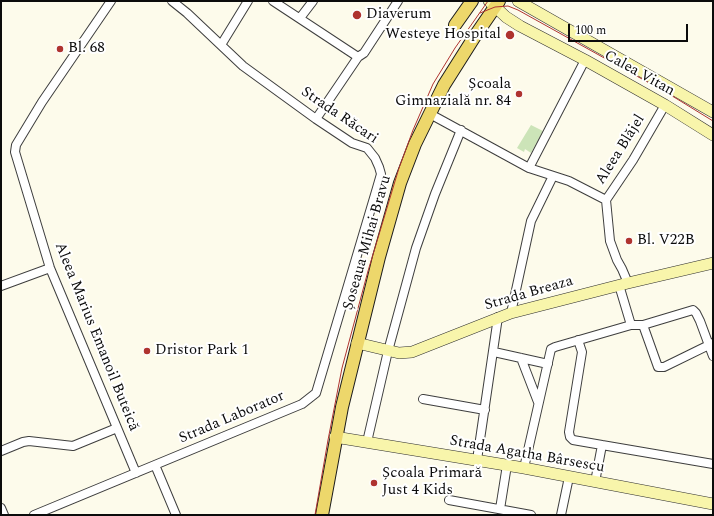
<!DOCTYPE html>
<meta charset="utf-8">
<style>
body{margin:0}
#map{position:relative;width:714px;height:516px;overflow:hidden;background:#fdfbeb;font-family:Spectral,serif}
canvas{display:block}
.frame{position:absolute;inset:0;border:2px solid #0b0b0b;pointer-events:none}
.scale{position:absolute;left:568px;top:24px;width:120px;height:18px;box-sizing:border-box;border:2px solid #0b0b0b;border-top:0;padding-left:5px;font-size:12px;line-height:14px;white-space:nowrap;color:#0b0b0b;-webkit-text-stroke:3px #fff;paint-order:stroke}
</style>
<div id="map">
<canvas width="714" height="516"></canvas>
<div class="frame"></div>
<div class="scale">100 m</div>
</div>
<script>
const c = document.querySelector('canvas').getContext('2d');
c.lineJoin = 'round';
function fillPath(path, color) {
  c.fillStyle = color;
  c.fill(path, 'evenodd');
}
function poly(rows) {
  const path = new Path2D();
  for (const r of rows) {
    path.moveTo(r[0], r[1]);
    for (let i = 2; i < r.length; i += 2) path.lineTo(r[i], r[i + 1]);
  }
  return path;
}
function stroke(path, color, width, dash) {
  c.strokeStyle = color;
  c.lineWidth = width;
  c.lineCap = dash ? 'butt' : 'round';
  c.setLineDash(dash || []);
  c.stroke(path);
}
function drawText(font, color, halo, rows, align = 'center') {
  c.font = font + ' Spectral,serif';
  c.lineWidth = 4;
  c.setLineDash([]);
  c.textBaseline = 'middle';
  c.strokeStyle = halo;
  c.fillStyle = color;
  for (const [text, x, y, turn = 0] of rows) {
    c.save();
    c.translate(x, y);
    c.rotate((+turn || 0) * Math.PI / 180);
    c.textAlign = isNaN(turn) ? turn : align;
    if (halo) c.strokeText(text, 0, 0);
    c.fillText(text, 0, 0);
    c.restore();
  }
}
fillPath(poly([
 [531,125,543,131,531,153,525,149,524,152,517,148]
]), '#cce4b8');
const street = poly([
 [111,1,42,102,16,145,15,152,50,268,136,473],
 [273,1,358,57],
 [300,18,313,1],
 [221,45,248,1],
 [430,114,529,168,569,181,606,200],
 [316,119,358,57,364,53,398,1],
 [529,168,585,60],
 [606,200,633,160,665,105],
 [606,200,610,241,617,260,622,269,628,283],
 [619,285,631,325],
 [1,286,50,268],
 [511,313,531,221,553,176],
 [643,325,693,310,696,313,700,321,713,356],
 [578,340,582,352,569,432,570,437,573,440,602,445],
 [494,352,548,364],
 [521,358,538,402],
 [423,399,485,410],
 [367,442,388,351,416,248,435,194,461,130],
 [1,451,23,442,29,441,73,446,117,428],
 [477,460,498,317],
 [155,465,176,515],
 [524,468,551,349,555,347,631,325,643,325,658,367,664,367,713,343],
 [595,482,602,445,713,464],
 [449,500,531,515],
 [1,508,4,515],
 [500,509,507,465],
 [34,515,302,404,316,393,377,188,381,174,379,167,375,158,367,148,352,143,316,119,243,66,187,13,172,1],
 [561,515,569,477]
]);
const secondary = poly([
 [489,1,506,17,520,26,585,60,665,105,713,135],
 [518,1,713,112],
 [357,343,399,353,412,352,511,313,628,283,713,263],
 [335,437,524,468,713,504]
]);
const primary = poly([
 [455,25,472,1],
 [322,515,342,407,379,257,400,183,415,144,444,85,475,36,499,1]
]);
stroke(street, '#3e3e3e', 10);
stroke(secondary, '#2d2d2d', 12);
stroke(primary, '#1c1c1c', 14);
stroke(street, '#fff', 8);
stroke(secondary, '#f8f5ab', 11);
stroke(primary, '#edd76b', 12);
stroke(poly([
 [480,13,495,7,508,6,518,10,669,94,713,121],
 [315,515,328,440,342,368,368,271,399,168,413,130,433,84,455,48,488,1]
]), '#af332f', 1);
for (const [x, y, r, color] of [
 [357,15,5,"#af332f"],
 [510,35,5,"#af332f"],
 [60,49,4,"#af332f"],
 [519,94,4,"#af332f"],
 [629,241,4,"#af332f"],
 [147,351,4,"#af332f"],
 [374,483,4,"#af332f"]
]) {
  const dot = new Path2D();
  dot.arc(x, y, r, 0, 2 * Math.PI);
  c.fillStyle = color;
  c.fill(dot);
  stroke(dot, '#fff', 1.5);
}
drawText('15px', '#0b0b0b', '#fff', [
 ["Diaverum",366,15],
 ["Westeye Hospital",501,35,"right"],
 ["Bl. 68",68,49],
 ["Școala",511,85,"right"],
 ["Gimnazială nr. 84",511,102,"right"],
 ["Bl. V22B",637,241],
 ["Dristor Park 1",155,351],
 ["Școala Primară",382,474],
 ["Just 4 Kids",382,491]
], 'left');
drawText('15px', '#0b0b0b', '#fff', [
 ["Calea Vitan",639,74,29],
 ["Strada Răcari",339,116,34],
 ["Aleea Blăjel",621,150,-58],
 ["Șoseaua Mihai Bravu",368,243,-74],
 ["Strada Breaza",529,294,-16],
 ["Aleea Marius Emanoil Buteică",96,337,68],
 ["Strada Laborator",232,418,-23],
 ["Strada Agatha Bârsescu",527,455,10]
]);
</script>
